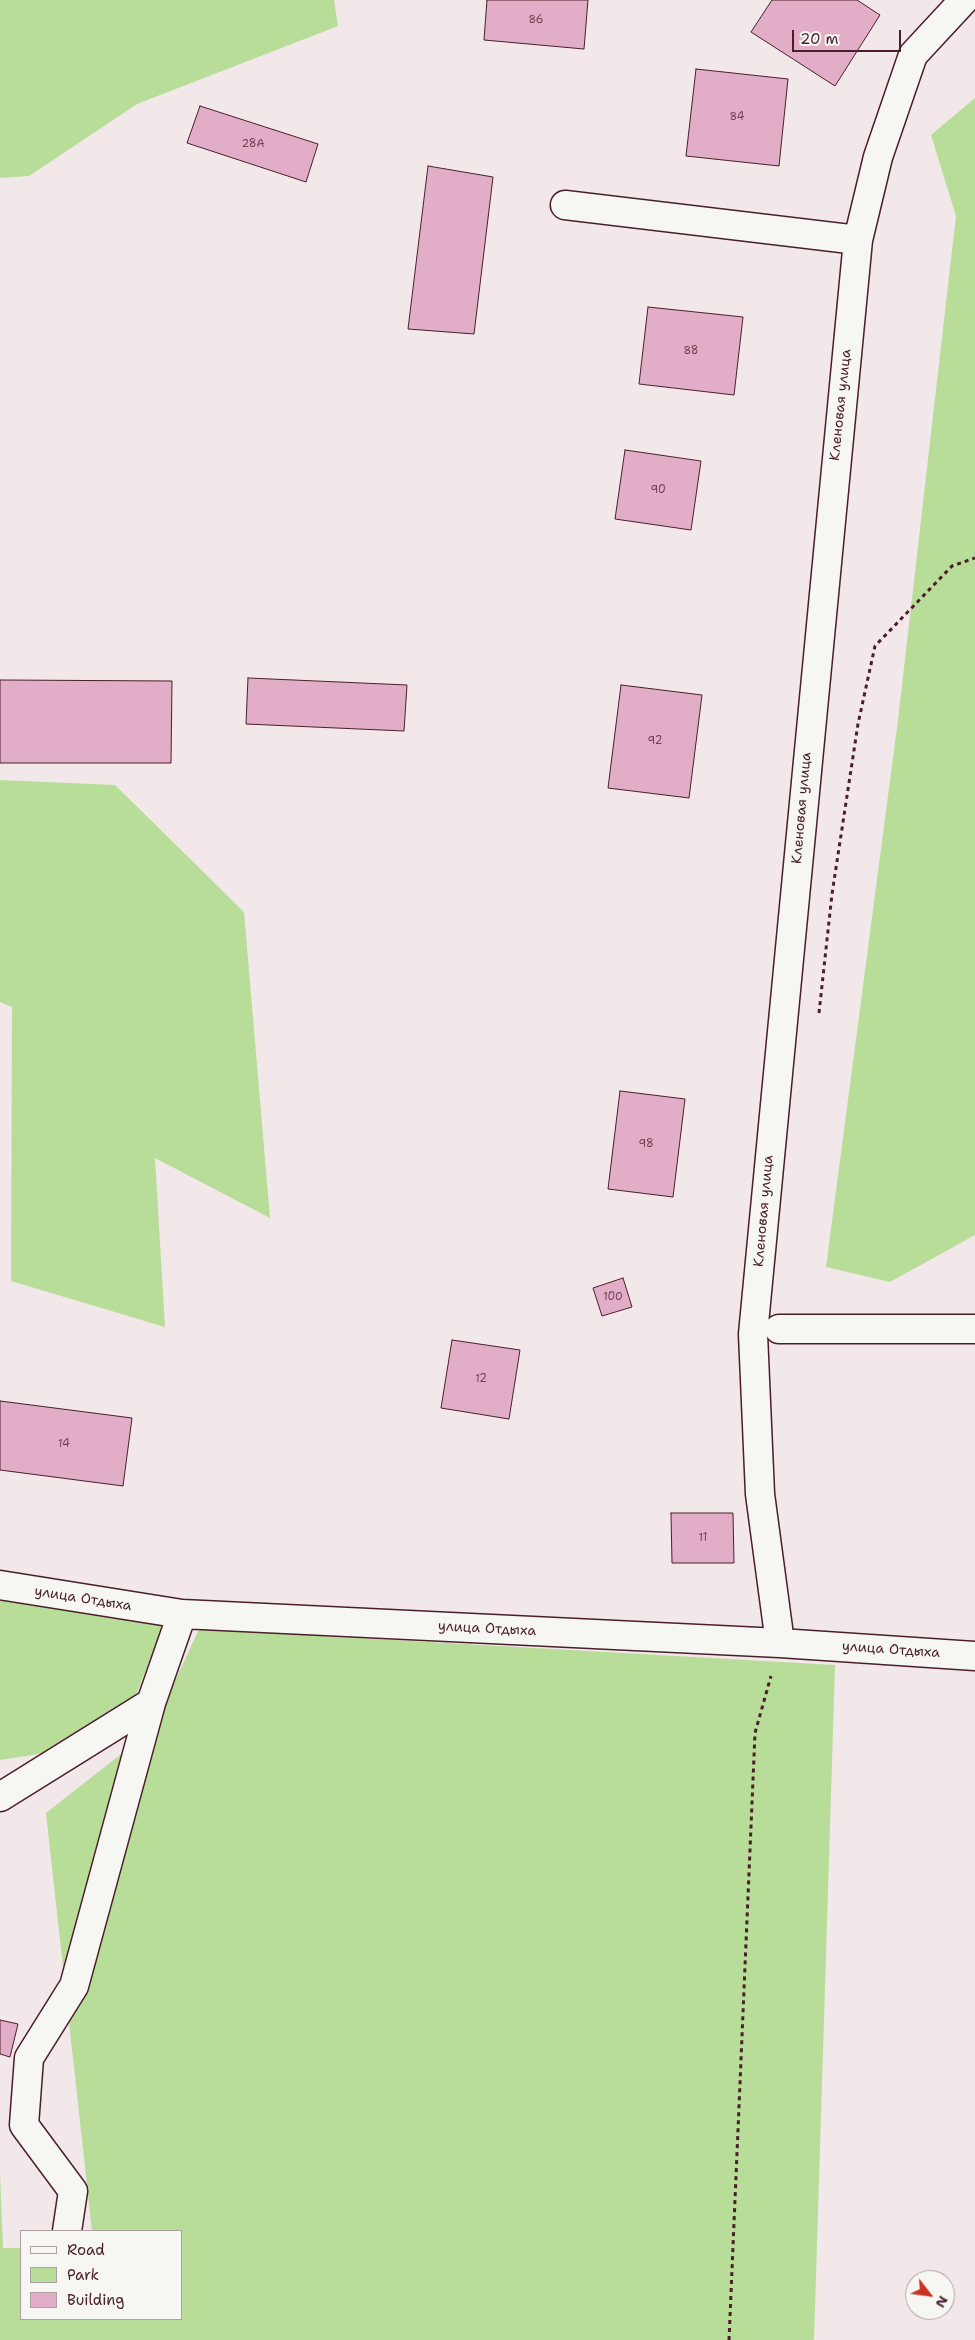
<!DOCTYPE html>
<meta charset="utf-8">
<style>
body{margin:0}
#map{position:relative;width:975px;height:2340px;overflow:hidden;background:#f2e7e9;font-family:"Shantell Sans",sans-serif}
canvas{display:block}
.legend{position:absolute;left:20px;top:2230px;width:162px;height:90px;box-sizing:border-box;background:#f6f6f2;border:1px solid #b1a0a2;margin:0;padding:6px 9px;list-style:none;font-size:15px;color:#4a1f2b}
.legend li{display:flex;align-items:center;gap:10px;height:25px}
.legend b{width:25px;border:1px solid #b1a0a2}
.north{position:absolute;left:905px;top:2270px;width:50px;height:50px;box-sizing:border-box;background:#f6f6f2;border:1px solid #b1a0a2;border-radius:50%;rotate:120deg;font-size:14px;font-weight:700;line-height:20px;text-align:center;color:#4a1f2b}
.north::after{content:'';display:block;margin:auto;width:18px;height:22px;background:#c8321e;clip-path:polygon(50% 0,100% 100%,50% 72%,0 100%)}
.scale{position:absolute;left:792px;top:30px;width:109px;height:22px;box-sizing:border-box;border:2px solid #4a1f2b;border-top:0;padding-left:6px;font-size:15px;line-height:18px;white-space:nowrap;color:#4a1f2b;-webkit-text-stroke:4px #f6f6f2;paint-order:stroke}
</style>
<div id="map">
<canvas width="975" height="2340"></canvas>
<ul class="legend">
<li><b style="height:6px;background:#f6f6f2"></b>Road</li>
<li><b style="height:14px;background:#b8dd98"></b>Park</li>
<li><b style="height:14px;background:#e2adc7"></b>Building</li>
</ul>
<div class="north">N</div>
<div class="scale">20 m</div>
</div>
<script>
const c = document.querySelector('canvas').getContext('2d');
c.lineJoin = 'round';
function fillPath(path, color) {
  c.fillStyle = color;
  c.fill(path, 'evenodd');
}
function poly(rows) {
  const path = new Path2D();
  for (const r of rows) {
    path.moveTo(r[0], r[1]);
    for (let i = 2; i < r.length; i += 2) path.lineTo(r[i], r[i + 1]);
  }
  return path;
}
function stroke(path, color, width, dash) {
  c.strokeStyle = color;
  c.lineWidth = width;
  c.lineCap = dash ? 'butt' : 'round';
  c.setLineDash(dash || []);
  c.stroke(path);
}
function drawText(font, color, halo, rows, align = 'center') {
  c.font = font + ' "Shantell Sans",sans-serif';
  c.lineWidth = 4.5;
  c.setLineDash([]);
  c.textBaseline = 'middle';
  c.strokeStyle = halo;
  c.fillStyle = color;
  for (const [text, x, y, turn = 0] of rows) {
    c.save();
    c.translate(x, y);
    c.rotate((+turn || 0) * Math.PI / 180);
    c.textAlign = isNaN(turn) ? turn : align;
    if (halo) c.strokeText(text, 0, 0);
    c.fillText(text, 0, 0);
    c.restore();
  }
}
fillPath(poly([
 [0,0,334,0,338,26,137,104,29,176,0,178],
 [975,98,975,1235,890,1282,826,1267,898,720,956,216,931,135],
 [0,780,115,785,244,912,270,1218,155,1158,165,1327,11,1281,12,1007,0,1002],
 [0,1599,164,1623,129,1713,52,1752,0,1760],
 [199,1629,835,1665,814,2340,0,2340,0,2171,3,2248,21,2248,21,2319,181,2319,181,2231,92,2231,46,1813,153,1729]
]), '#b8dd98');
const building = poly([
 [487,0,588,0,584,49,484,40,487,0],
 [772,0,857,0,880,15,835,86,751,32,772,0],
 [696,69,788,79,779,166,686,156,696,69],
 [200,106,318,144,306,182,187,143,200,106],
 [428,166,493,177,474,334,408,329,428,166],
 [648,307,743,317,734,395,639,384,648,307],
 [625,450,701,461,691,530,615,519,625,450],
 [248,678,407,685,404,731,246,724,248,678],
 [0,680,172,681,171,763,0,763,0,680],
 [621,685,702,695,689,798,608,788,621,685],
 [620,1091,685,1099,673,1197,608,1189,620,1091],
 [623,1278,632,1307,602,1316,593,1288,623,1278],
 [452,1340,520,1350,509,1419,441,1408,452,1340],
 [0,1401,132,1418,123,1486,0,1470,0,1401],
 [671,1513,733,1513,734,1563,672,1563,671,1513],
 [0,2020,18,2024,10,2057,0,2054,0,2020]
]);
fillPath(building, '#e2adc7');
stroke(building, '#4a1f2b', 1);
const minor = poly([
 [565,205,858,240],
 [779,1329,975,1329],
 [0,1585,182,1614,780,1643,975,1656],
 [780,1643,760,1494,753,1334,858,240,878,157,913,55,964,0],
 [0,1797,151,1703,182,1614],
 [67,2231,73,2191,24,2125,29,2058,74,1986,151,1703]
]);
stroke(minor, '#4a1f2b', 31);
stroke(poly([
 [819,1013,832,894,858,724,875,646,952,566,975,558],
 [729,2340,755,1733,771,1676]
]), '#4a1f2b', 3, [4, 4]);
stroke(minor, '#f6f6f2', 28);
drawText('11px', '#704252', null, [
 ["86",536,20],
 ["84",737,117],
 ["28А",253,144],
 ["88",691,351],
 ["90",658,490],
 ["92",655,741],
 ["98",646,1144],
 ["100",613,1297],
 ["12",481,1379],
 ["14",64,1444],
 ["11",703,1538]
]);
drawText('14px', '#4a1f2b', '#f6f6f2', [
 ["Кленовая улица",841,405,-84],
 ["Кленовая улица",802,808,-85],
 ["Кленовая улица",764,1211,-85],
 ["улица Отдыха",83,1599,9],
 ["улица Отдыха",487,1629,3],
 ["улица Отдыха",891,1650,4]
]);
</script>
